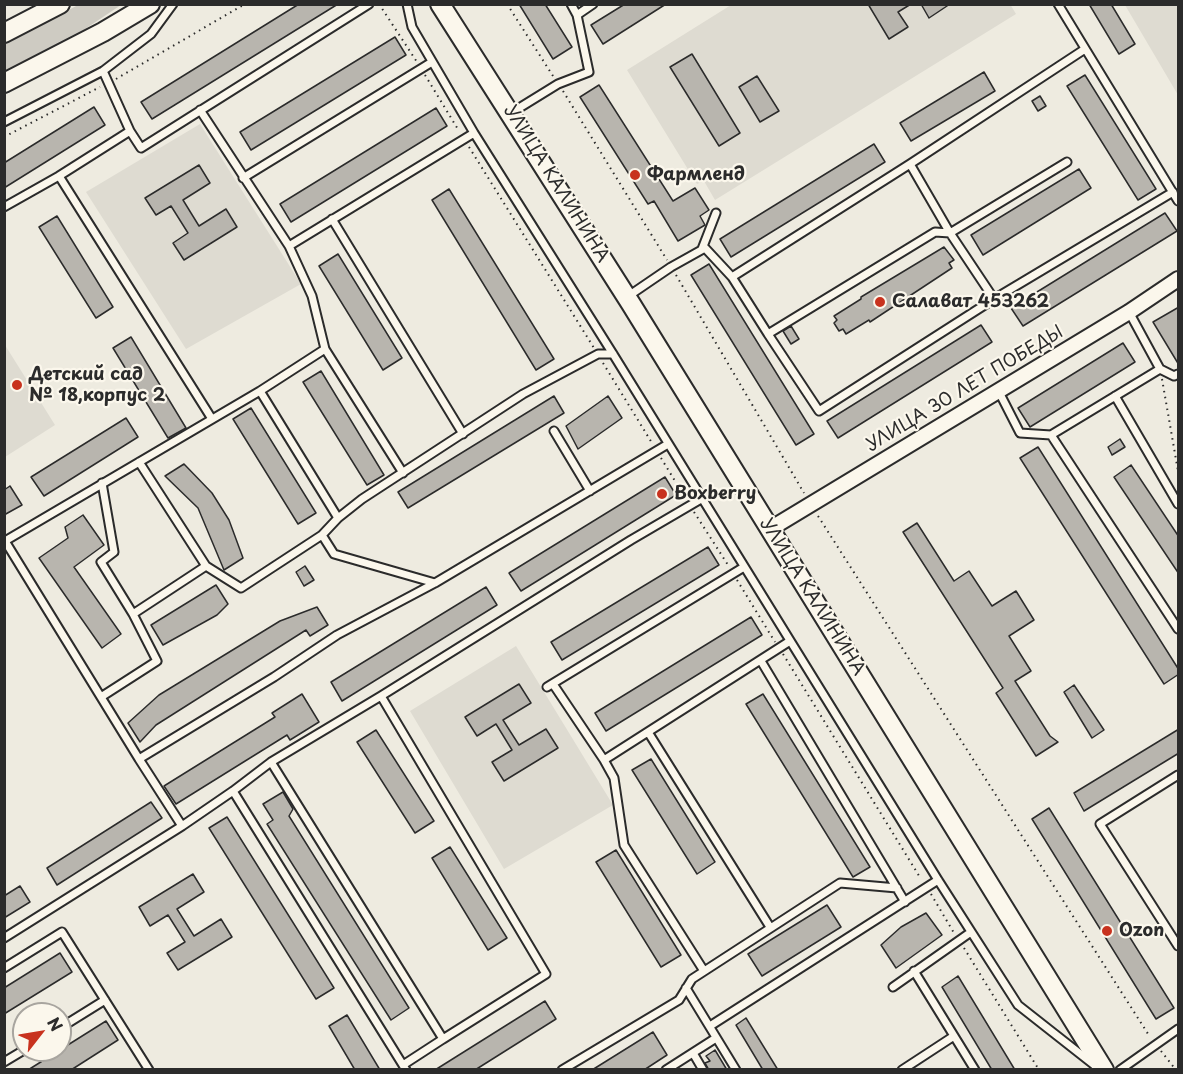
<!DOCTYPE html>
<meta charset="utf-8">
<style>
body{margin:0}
#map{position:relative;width:1183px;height:1074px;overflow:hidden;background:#eeebe0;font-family:"Playpen Sans",sans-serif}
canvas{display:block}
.frame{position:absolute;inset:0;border:6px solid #2b2b2b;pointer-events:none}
.north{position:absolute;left:12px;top:1002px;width:60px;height:60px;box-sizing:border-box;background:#fbf7ec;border:2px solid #a8a59f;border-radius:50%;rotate:59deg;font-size:16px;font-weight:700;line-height:24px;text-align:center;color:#2b2b2b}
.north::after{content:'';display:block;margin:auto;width:21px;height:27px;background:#c8321e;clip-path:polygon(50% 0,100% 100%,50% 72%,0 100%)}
</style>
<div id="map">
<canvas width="1183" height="1074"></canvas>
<div class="frame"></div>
<div class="north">N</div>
</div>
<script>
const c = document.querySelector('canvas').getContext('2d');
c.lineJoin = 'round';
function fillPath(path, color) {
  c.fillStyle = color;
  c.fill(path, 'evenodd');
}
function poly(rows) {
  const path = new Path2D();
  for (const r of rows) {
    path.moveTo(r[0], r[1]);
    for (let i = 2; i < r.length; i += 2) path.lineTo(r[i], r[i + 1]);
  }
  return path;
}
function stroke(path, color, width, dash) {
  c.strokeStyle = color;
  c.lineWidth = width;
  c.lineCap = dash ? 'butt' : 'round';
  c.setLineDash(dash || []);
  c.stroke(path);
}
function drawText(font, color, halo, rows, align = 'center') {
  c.font = font + ' "Playpen Sans",sans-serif';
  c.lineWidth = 4.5;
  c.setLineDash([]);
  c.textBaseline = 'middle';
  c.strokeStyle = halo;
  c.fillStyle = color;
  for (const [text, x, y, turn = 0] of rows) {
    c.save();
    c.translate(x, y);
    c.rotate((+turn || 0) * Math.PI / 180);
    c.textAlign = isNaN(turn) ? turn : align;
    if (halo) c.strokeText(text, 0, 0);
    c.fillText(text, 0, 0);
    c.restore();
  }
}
fillPath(poly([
 [1010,4,1016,14,715,200,704,181,697,184,627,70,731,5],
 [1125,5,1178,5,1178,95],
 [200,124,301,284,186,349,86,192],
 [5,345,55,425,5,457,4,457],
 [516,646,613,805,504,869,410,711]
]), '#dedbd1');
fillPath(poly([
 [78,5,121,5,67,41,5,73,5,44]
]), '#cecbc2');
const building = poly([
 [299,4,338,4,152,119,141,102,299,4],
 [519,4,545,4,572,47,553,59,519,4],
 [625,4,666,4,603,44,591,25,625,4],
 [868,4,911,4,898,12,908,27,889,39,868,4],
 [921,4,950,4,929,18,921,4],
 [1089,4,1111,4,1135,44,1119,54,1089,4],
 [395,37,406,55,251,150,240,132,395,37],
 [692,54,740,133,719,146,670,67,692,54],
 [984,72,995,91,911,141,900,123,984,72],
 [1085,75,1156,189,1138,200,1067,86,1085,75],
 [757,76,779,111,760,122,739,87,757,76],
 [599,85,673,201,695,188,709,210,700,216,705,225,678,241,654,201,648,204,580,97,599,85],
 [1040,96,1046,106,1038,111,1032,101,1040,96],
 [94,107,105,125,4,188,4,163,94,107],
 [436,108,447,126,291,222,280,204,436,108],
 [874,144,885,162,731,257,720,239,874,144],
 [199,165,210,183,183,200,199,226,226,209,237,227,184,260,173,243,188,233,171,206,156,215,145,198,199,165],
 [1079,169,1091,188,983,255,971,235,1079,169],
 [449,189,554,359,536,370,432,200,449,189],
 [1165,213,1177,231,1023,326,1011,308,1165,213],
 [57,216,113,307,96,318,39,227,57,216],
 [944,247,954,260,949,263,952,268,870,322,869,320,846,334,843,329,839,331,834,323,837,320,834,316,861,299,861,297,944,247],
 [338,254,402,358,383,370,319,266,338,254],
 [709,264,814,434,796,445,691,275,709,264],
 [1179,307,1179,365,1153,322,1179,307],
 [981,325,992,342,838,438,827,421,981,325],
 [791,326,799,339,791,344,783,331,791,326],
 [131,337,186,428,168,438,113,348,131,337],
 [1123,343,1135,362,1030,427,1018,408,1123,343],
 [321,371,384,475,367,485,303,382,321,371],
 [554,396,564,413,408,508,398,492,554,396],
 [608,396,622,418,578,449,566,426,608,396],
 [251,408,316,513,298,524,233,419,251,408],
 [126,418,138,437,44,496,31,477,126,418],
 [1120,439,1125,447,1112,455,1108,447,1120,439],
 [1038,447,1179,670,1179,674,1164,684,1020,458,1038,447],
 [184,464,212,493,229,520,243,558,224,570,198,508,165,476,184,464],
 [1131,465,1179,537,1179,574,1114,477,1131,465],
 [665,477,676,495,521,591,509,573,665,477],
 [10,486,22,505,4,515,4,490,10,486],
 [83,515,104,545,74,567,121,634,102,648,39,558,68,538,65,527,83,515],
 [917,523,954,581,969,571,992,606,1016,591,1034,620,1009,636,1031,671,1015,681,1050,736,1058,742,1036,756,996,693,1003,688,903,532,917,523],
 [708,547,719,565,562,660,551,642,708,547],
 [305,566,314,580,304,586,296,572,305,566],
 [216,585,228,604,217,615,163,645,151,625,216,585],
 [486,587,497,605,342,701,331,682,486,587],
 [317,607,328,625,310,636,306,630,156,725,140,742,128,723,159,695,280,621,317,607],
 [751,617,762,635,606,731,595,713,751,617],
 [519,684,531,703,503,720,519,745,546,729,558,748,504,781,492,762,512,750,496,724,477,736,465,717,519,684],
 [1074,685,1104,730,1092,738,1064,692,1074,685],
 [302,694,319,722,290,740,287,735,176,804,164,786,275,717,272,713,302,694],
 [763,694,870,867,853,877,746,704,763,694],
 [1179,729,1179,753,1084,811,1074,793,1179,729],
 [376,730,434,821,415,833,357,742,376,730],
 [651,759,715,862,697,874,632,770,651,759],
 [283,792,293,809,289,816,409,1008,391,1020,267,824,273,820,263,804,283,792],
 [151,802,162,818,57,885,47,868,151,802],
 [1049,808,1174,1008,1156,1019,1032,819,1049,808],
 [227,817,334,988,316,999,209,828,227,817],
 [450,847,507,938,488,950,432,858,450,847],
 [616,850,681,955,661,967,596,862,616,850],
 [193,874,204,892,177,909,194,936,221,919,232,937,178,970,167,953,185,942,168,915,150,926,139,907,193,874],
 [20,886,30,902,4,918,4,896,20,886],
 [827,905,841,927,762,976,748,954,827,905],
 [926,913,942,935,896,968,881,945,901,927,926,913],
 [60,953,72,972,4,1014,4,988,60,953],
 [958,976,1015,1070,992,1070,942,987,958,976],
 [545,1001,556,1019,475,1070,435,1070,545,1001],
 [347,1015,380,1070,355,1070,329,1026,347,1015],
 [746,1018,778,1070,763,1070,736,1025,746,1018],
 [106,1021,118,1040,71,1070,28,1070,106,1021],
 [653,1032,667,1055,644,1070,592,1070,653,1032],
 [715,1050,727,1070,709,1070,705,1063,710,1061,706,1056,715,1050]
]);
fillPath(building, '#b8b5ae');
stroke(building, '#2b2b2b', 1.5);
const lane = poly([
 [407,4,412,27,474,133,613,354,938,880,1018,1005,1093,1064],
 [571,4,577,15,593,4],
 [1058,4,1178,201],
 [103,71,130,131,59,176,212,419],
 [200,110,289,246],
 [511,113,558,84,589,72,577,15],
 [4,122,103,71,151,34,173,4],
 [130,131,141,148,369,4],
 [910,164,950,233,1067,162],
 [243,178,432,62],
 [4,207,59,176],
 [332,219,463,434],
 [702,249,716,213],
 [732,277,768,334,935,232,950,233,994,299],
 [627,297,671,267,705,248,732,277,910,164,1085,49],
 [1129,312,1160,369,1051,435,1178,629],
 [768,334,819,411,994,299,1173,192],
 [325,349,403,473],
 [1160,369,1174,376,1178,374],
 [998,390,1020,433,1051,435],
 [1115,396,1178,504],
 [554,431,590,491],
 [102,483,114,552,101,562,133,614,206,566,139,462],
 [338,518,362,499,523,394,598,354,613,354],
 [322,535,334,554,435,583],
 [206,566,241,588,322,535,338,518,260,391],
 [761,661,905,902],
 [553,684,604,760,790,641],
 [547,687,744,567],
 [101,697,157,661,133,614],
 [648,732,770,927],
 [139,759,5,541,260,391,325,349,312,296,289,246,474,133],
 [604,760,614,778,624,845,704,971],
 [271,762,443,1039,546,974,381,696],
 [1178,775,1100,824,1178,946],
 [233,791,406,1070],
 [182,826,139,759,274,677,337,635,435,583,668,444],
 [4,938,182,826,233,791,271,762,381,696,631,540,701,499],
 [4,968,62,932,149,1070],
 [914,971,975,1070],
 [893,987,971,932],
 [686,988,736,1070],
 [710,1026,938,880],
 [60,1028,105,1000],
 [693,1053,703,1070],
 [4,1062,24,1050],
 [403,1065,443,1039],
 [562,1070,679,1000,692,979,840,883,897,888],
 [666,1070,716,1038],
 [902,1070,954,1036],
 [1120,1070,1178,1029]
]);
const street = poly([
 [770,529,1129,312,1178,279]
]);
const secondary = poly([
 [440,4,631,304,1104,1070],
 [4,33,60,4],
 [4,83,103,32,150,4]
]);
stroke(lane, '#2b2b2b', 11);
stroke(street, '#2b2b2b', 18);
stroke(secondary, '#2b2b2b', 22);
stroke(poly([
 [379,4,417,62],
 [507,4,553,76],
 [425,75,459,131],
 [116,79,245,4],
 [563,91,667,260],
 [4,137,100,87],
 [469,147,594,348],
 [676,275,804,493],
 [603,363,652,443],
 [1162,379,1178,471],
 [661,458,686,499],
 [694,512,728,565],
 [818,516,1150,1037],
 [737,580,775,642],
 [783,654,921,879],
 [931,894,954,933],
 [964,948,1039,1070],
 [1161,1051,1176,1070]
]), '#2b2b2b', 2, [1.5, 4.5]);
stroke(lane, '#fbf7ec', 7);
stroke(street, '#fbf7ec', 14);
stroke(secondary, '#fbf7ec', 18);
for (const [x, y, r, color] of [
 [635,175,6,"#c8321e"],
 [880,302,6,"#c8321e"],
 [17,385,6,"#c8321e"],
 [662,494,6,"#c8321e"],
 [1107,931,6,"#c8321e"]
]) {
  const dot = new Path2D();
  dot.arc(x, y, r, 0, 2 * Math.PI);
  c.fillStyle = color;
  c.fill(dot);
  stroke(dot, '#fbf7ec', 2);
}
drawText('bold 18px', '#2b2b2b', '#fbf7ec', [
 ["Фармленд",647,175],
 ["Салават 453262",892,302],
 ["Детский сад",29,375],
 ["№ 18,корпус 2",29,396],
 ["Boxberry",674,494],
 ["Ozon",1119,931]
], 'left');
drawText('18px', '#2b2b2b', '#fbf7ec', [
 ["УЛИЦА КАЛИНИНА",556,184,58],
 ["УЛИЦА 30 ЛЕТ ПОБЕДЫ",965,389,-31],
 ["УЛИЦА КАЛИНИНА",812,597,58]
]);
</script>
